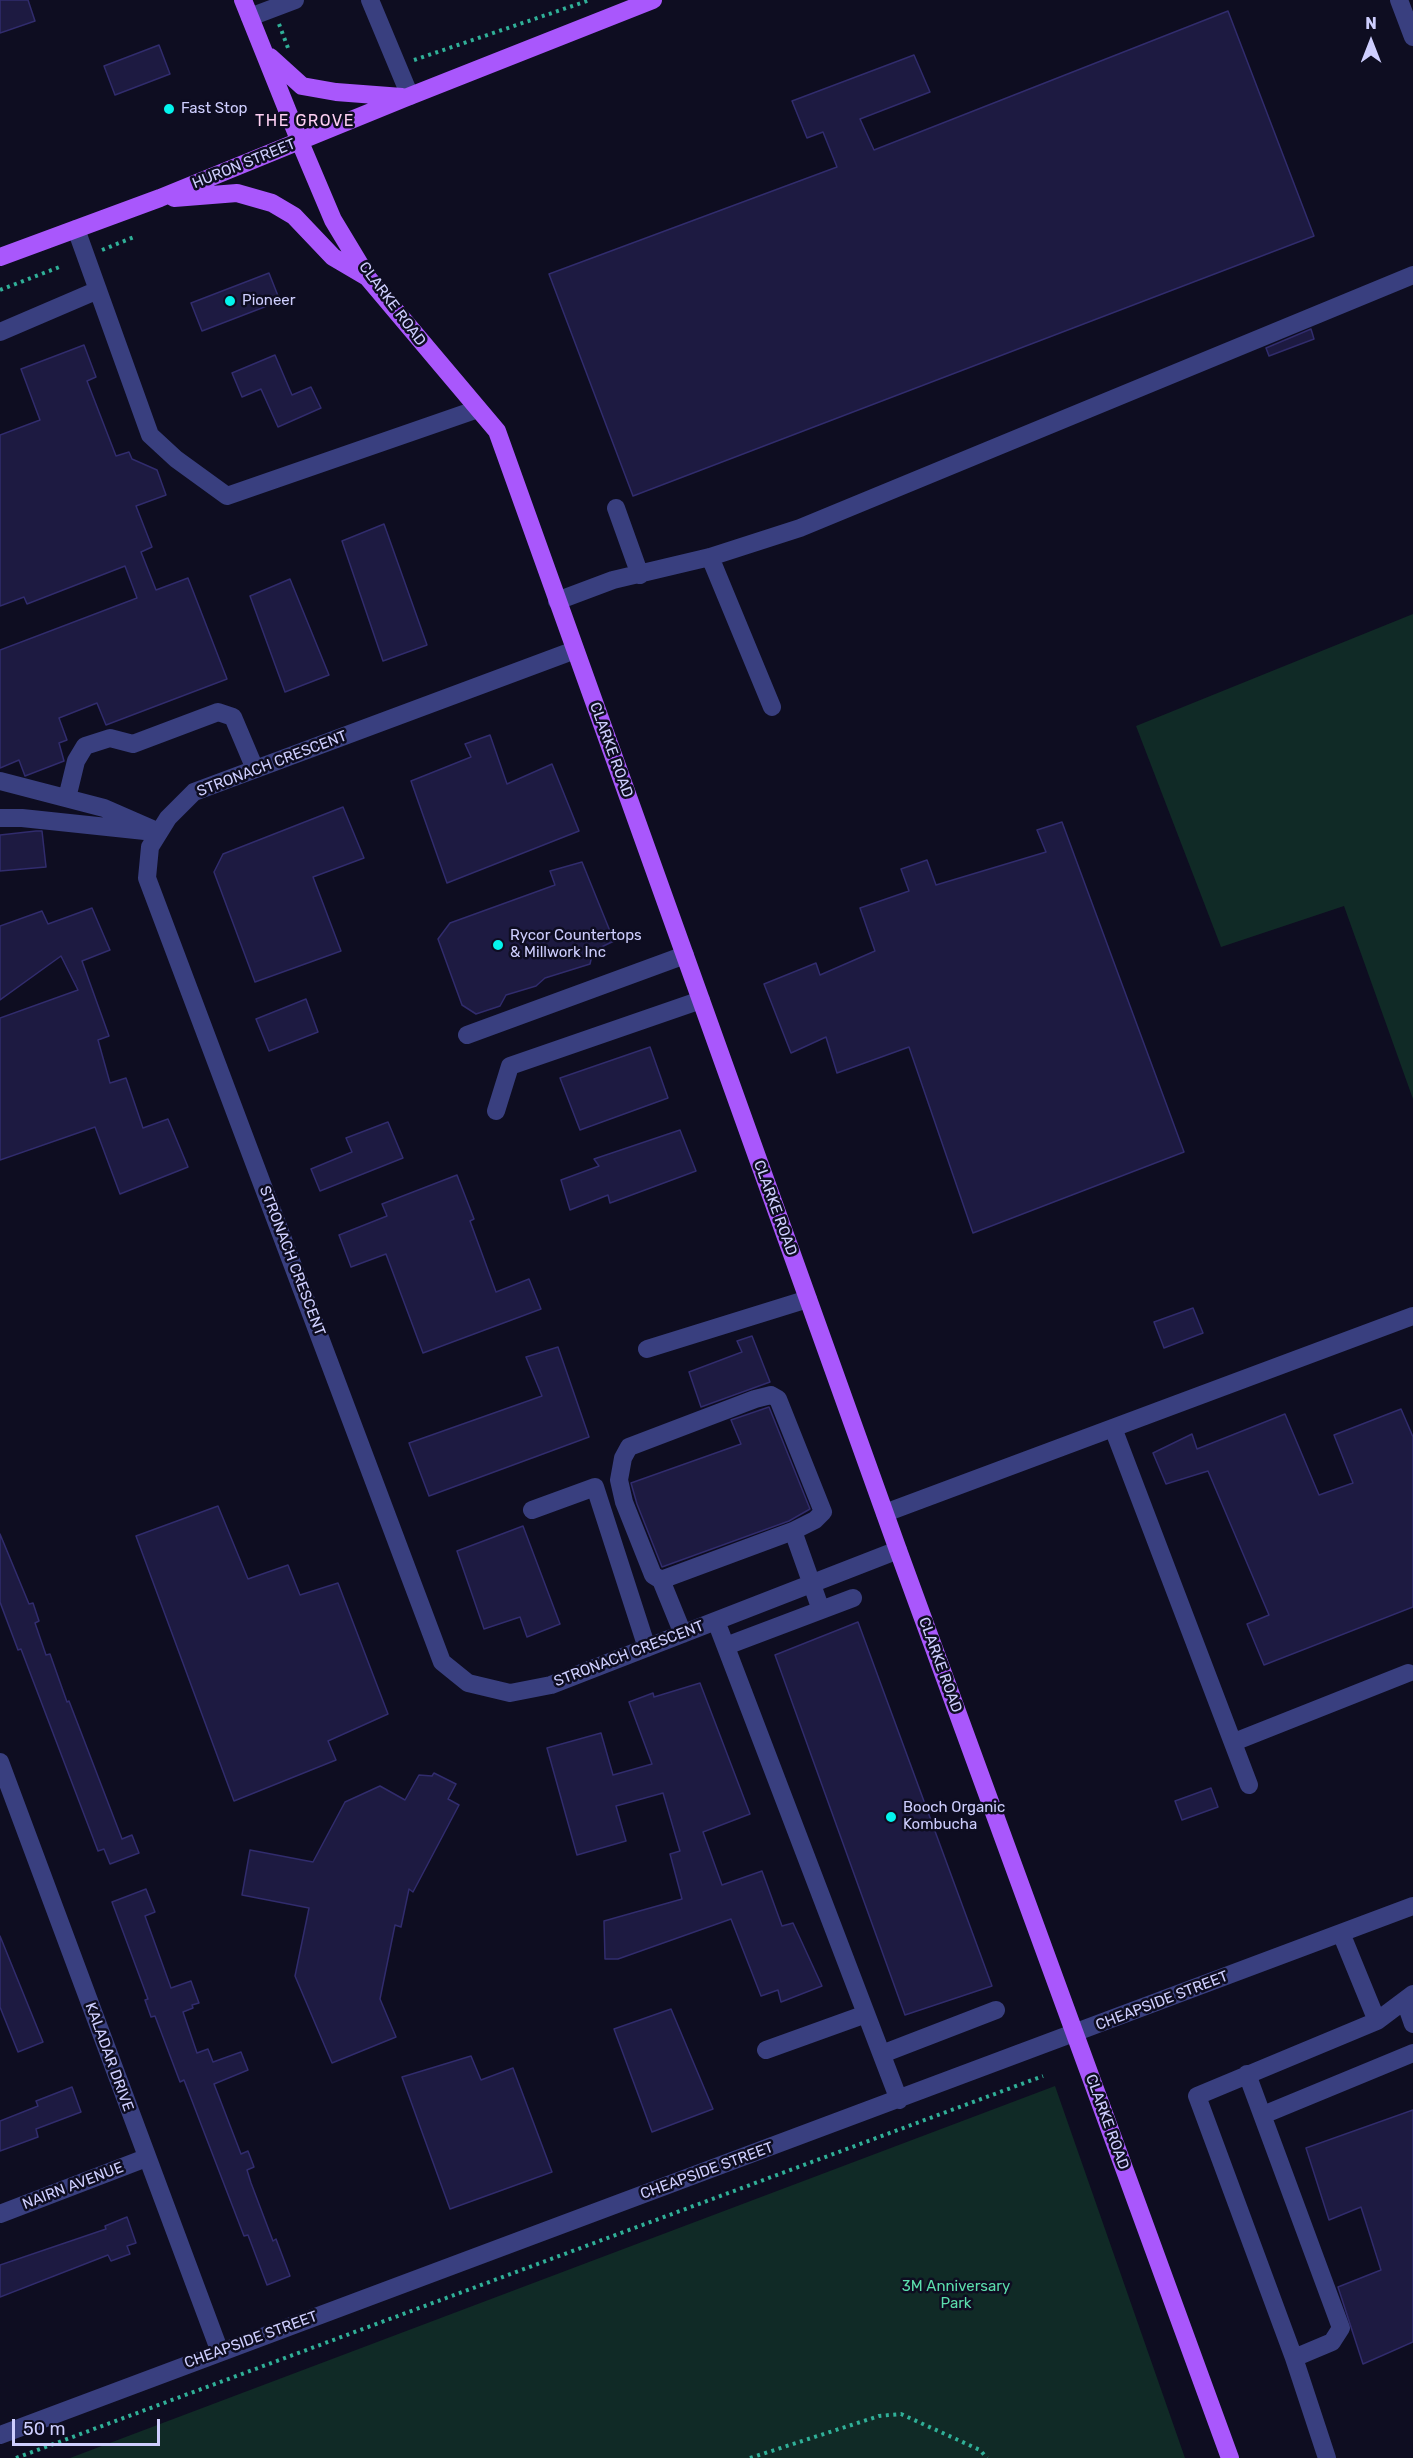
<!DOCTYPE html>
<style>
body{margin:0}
#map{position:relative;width:1413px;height:2458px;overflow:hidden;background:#0e0d21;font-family:Rubik,sans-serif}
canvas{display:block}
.north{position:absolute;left:1341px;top:12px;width:60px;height:60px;-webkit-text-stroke:4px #0e0d21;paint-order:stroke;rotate:0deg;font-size:16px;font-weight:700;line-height:24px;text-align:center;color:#cecefe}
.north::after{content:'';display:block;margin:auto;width:21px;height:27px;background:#cecefe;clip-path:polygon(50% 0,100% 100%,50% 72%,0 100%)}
.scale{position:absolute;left:12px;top:2419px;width:148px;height:27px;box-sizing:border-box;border:3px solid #cecefe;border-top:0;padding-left:8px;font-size:18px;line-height:21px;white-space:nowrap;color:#cecefe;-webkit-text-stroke:4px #0e0d21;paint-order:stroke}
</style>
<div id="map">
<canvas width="1413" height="2458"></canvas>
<div class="north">N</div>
<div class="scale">50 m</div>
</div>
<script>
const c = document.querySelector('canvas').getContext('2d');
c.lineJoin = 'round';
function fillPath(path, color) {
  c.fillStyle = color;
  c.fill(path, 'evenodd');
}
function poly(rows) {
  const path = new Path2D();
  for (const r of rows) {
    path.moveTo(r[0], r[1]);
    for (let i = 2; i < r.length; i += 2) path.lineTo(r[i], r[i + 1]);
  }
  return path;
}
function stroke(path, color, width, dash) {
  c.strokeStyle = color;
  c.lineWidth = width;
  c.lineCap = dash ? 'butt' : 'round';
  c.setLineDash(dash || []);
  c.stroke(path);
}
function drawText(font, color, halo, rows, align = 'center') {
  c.font = font + ' Rubik,sans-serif';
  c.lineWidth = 5;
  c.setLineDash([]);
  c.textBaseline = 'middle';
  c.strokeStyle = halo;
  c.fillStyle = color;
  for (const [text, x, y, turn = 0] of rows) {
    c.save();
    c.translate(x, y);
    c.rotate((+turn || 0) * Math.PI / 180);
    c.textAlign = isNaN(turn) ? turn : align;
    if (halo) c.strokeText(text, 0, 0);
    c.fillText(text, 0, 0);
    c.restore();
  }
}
fillPath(poly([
 [1413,614,1413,1099,1344,906,1221,947,1136,726],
 [1055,2086,1185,2458,70,2458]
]), '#102a26');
const building = poly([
 [0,0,28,0,35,21,0,33,0,0],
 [1228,11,1314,236,633,496,549,274,837,167,823,132,807,138,792,101,914,55,930,92,860,119,874,150,1228,11],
 [159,45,170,74,115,95,104,66,159,45],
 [269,273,280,301,202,331,191,303,269,273],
 [1311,329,1314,339,1269,356,1266,348,1311,329],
 [84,345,96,377,87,381,116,456,129,452,132,459,157,470,166,495,136,506,152,547,141,552,156,590,188,578,227,679,106,725,97,703,59,718,67,740,59,743,64,761,25,776,19,760,0,768,0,650,137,598,125,566,27,604,24,597,0,606,0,435,40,420,21,369,84,345],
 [275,355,292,395,311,387,321,408,278,427,261,389,242,397,232,373,275,355],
 [384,524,427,645,383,661,342,541,384,524],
 [290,579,329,675,285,692,250,596,290,579],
 [490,735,507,784,552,764,579,831,447,883,411,781,471,757,465,744,490,735],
 [343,807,364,858,313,877,341,951,255,982,214,872,223,854,343,807],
 [1062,822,1184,1152,973,1233,909,1047,837,1073,826,1037,791,1053,764,984,816,963,820,975,875,951,860,908,909,891,901,869,927,860,936,885,1046,852,1037,830,1062,822],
 [36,831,42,831,46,867,0,871,0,835,36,831],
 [582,862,614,941,593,951,590,964,545,978,536,986,506,995,500,1006,476,1014,462,1005,438,939,450,923,555,885,550,871,582,862],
 [92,908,110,950,82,961,109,1036,98,1040,110,1083,126,1078,143,1128,168,1119,188,1167,120,1194,95,1127,0,1160,0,1018,78,990,61,956,0,1000,0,926,42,911,48,924,92,908],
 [306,999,318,1032,269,1051,256,1019,306,999],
 [650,1047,668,1098,580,1130,560,1078,650,1047],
 [388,1122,403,1158,320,1191,311,1169,352,1152,346,1138,388,1122],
 [680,1130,696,1171,610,1203,608,1195,570,1210,561,1180,599,1166,594,1159,680,1130],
 [457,1175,474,1219,470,1221,496,1292,529,1279,541,1309,423,1353,386,1254,351,1267,339,1235,387,1216,382,1204,457,1175],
 [1193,1308,1203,1333,1164,1348,1154,1322,1193,1308],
 [752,1336,770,1382,701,1407,689,1372,742,1352,737,1341,752,1336],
 [558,1347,589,1437,429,1496,409,1443,542,1396,526,1357,558,1347],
 [769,1407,810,1509,789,1521,662,1567,637,1504,631,1483,741,1444,731,1420,769,1407],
 [1401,1409,1413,1437,1413,1607,1264,1665,1247,1624,1269,1615,1208,1471,1166,1484,1153,1453,1192,1434,1197,1449,1285,1414,1319,1495,1353,1483,1334,1435,1401,1409],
 [218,1506,248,1579,288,1565,300,1595,338,1583,388,1714,328,1741,336,1760,234,1801,136,1536,218,1506],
 [523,1526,560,1624,527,1637,520,1617,484,1629,457,1551,523,1526],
 [0,1534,29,1604,33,1603,39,1621,35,1623,46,1655,50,1654,67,1702,69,1701,122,1839,132,1835,139,1853,110,1864,104,1849,98,1851,21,1649,18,1650,0,1602,0,1534],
 [858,1622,992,1986,905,2015,775,1655,858,1622],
 [700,1683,750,1814,703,1832,722,1885,762,1871,782,1926,793,1923,822,1986,781,2002,778,1990,761,1996,731,1919,618,1959,605,1959,604,1921,682,1899,670,1854,680,1851,663,1793,616,1806,626,1841,577,1855,547,1748,601,1733,613,1775,652,1764,629,1702,653,1693,654,1697,700,1683],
 [434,1773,456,1784,448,1799,459,1805,413,1892,409,1889,401,1927,395,1925,380,1999,396,2037,332,2063,295,1976,309,1908,242,1895,250,1850,313,1862,345,1802,380,1786,405,1800,419,1775,432,1776,434,1773],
 [1211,1788,1218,1807,1182,1820,1175,1801,1211,1788],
 [146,1889,155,1912,145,1916,171,1988,191,1981,199,2003,192,2005,193,2008,183,2012,197,2053,208,2049,213,2062,241,2052,248,2070,214,2084,241,2154,248,2151,254,2167,247,2170,251,2183,273,2241,276,2239,290,2276,267,2285,248,2235,244,2236,184,2080,180,2082,155,2016,151,2017,145,2000,148,1999,112,1902,146,1889],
 [0,1936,43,2042,18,2052,0,2007,0,1936],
 [671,2009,713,2109,652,2132,614,2029,671,2009],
 [471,2056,481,2080,513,2068,552,2172,450,2209,402,2077,471,2056],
 [72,2087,81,2112,36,2129,38,2137,0,2151,0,2121,38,2106,36,2101,72,2087],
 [1413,2110,1413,2342,1363,2364,1338,2287,1381,2270,1361,2207,1329,2220,1306,2148,1413,2110],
 [127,2217,136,2243,127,2246,130,2254,111,2261,108,2255,0,2297,0,2265,106,2229,105,2226,127,2217]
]);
fillPath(building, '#1d1a41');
stroke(building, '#312c6d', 1.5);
stroke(poly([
 [279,24,288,48],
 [414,60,590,0],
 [102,250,134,237],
 [0,290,62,266],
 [16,2458,1043,2076],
 [750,2458,879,2416,901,2414,980,2450,987,2458]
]), '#30b098', 4, [3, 4.5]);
stroke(poly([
 [370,0,410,96],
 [1399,0,1413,37],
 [250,17,295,0],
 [76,229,150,435,176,459,227,496,478,409],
 [0,332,98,290],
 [616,508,640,575],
 [710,557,772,707],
 [557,601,613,580,710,557,800,528,1413,275],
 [575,650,194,792,168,818,150,847,147,878,442,1662,468,1683,510,1693,551,1685,898,1550],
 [0,781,104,808,159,832],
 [67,798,76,761,85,746,110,738,133,744,218,712,233,717,255,769],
 [0,818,22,818,145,831],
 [467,1035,685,955],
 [496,1111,510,1066,701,1000],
 [647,1349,808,1299],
 [1113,1428,1249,1785],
 [532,1510,595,1487,647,1648],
 [885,1513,1413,1316],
 [661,1580,653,1575,624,1502,619,1480,623,1458,629,1447,755,1399,771,1395,778,1399,823,1512,815,1520,793,1531],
 [716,1621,899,2100],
 [683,1634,661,1580,793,1531,821,1610],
 [726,1646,853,1598],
 [1234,1742,1408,1673],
 [0,1762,220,2352],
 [1341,1933,1377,2021],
 [1405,2001,1413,2024],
 [766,2050,866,2014],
 [882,2054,996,2010],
 [1247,2074,1341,2328,1332,2342,1294,2358],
 [1263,2115,1413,2053],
 [0,2214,146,2158],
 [0,2435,1413,1906],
 [1327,2458,1294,2358,1197,2096,1377,2021,1413,1994]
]), '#393f7f', 18);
stroke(poly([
 [243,0,300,142,333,220,368,278,497,431,898,1550,1230,2458],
 [270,57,302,86,336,92,402,97],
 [174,198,237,193,272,203,294,216,333,257,367,277],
 [0,257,160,198,405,98,653,0]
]), '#a957fc', 18);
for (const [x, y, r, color] of [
 [169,109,6,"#04f4ed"],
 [230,301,6,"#04f4ed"],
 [498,945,6,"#04f4ed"],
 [891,1817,6,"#04f4ed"]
]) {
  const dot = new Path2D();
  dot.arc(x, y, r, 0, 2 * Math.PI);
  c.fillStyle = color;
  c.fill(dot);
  stroke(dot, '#0e0d21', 2);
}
drawText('15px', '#cecefe', '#0e0d21', [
 ["Fast Stop",181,109],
 ["Pioneer",242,301],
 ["Rycor Countertops",510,936],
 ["& Millwork Inc",510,953],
 ["Booch Organic",903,1808],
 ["Kombucha",903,1825]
], 'left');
drawText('15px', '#cecefe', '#0e0d21', [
 ["HURON STREET",244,164,-22],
 ["CLARKE ROAD",392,304,53],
 ["CLARKE ROAD",611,750,70],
 ["STRONACH CRESCENT",272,764,-21],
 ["CLARKE ROAD",775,1208,70],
 ["STRONACH CRESCENT",292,1261,69],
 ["STRONACH CRESCENT",629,1654,-21],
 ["CLARKE ROAD",940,1665,70],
 ["CHEAPSIDE STREET",1162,2001,-21],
 ["KALADAR DRIVE",109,2057,70],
 ["CLARKE ROAD",1107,2122,70],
 ["CHEAPSIDE STREET",707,2171,-20],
 ["NAIRN AVENUE",73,2186,-21],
 ["CHEAPSIDE STREET",251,2340,-20]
]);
drawText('15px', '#5bddac', '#0e0d21', [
 ["3M Anniversary",956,2287],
 ["Park",956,2304]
]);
c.letterSpacing = '1.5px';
drawText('16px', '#fed0f3', '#0e0d21', [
 ["THE GROVE",305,121]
]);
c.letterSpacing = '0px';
</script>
